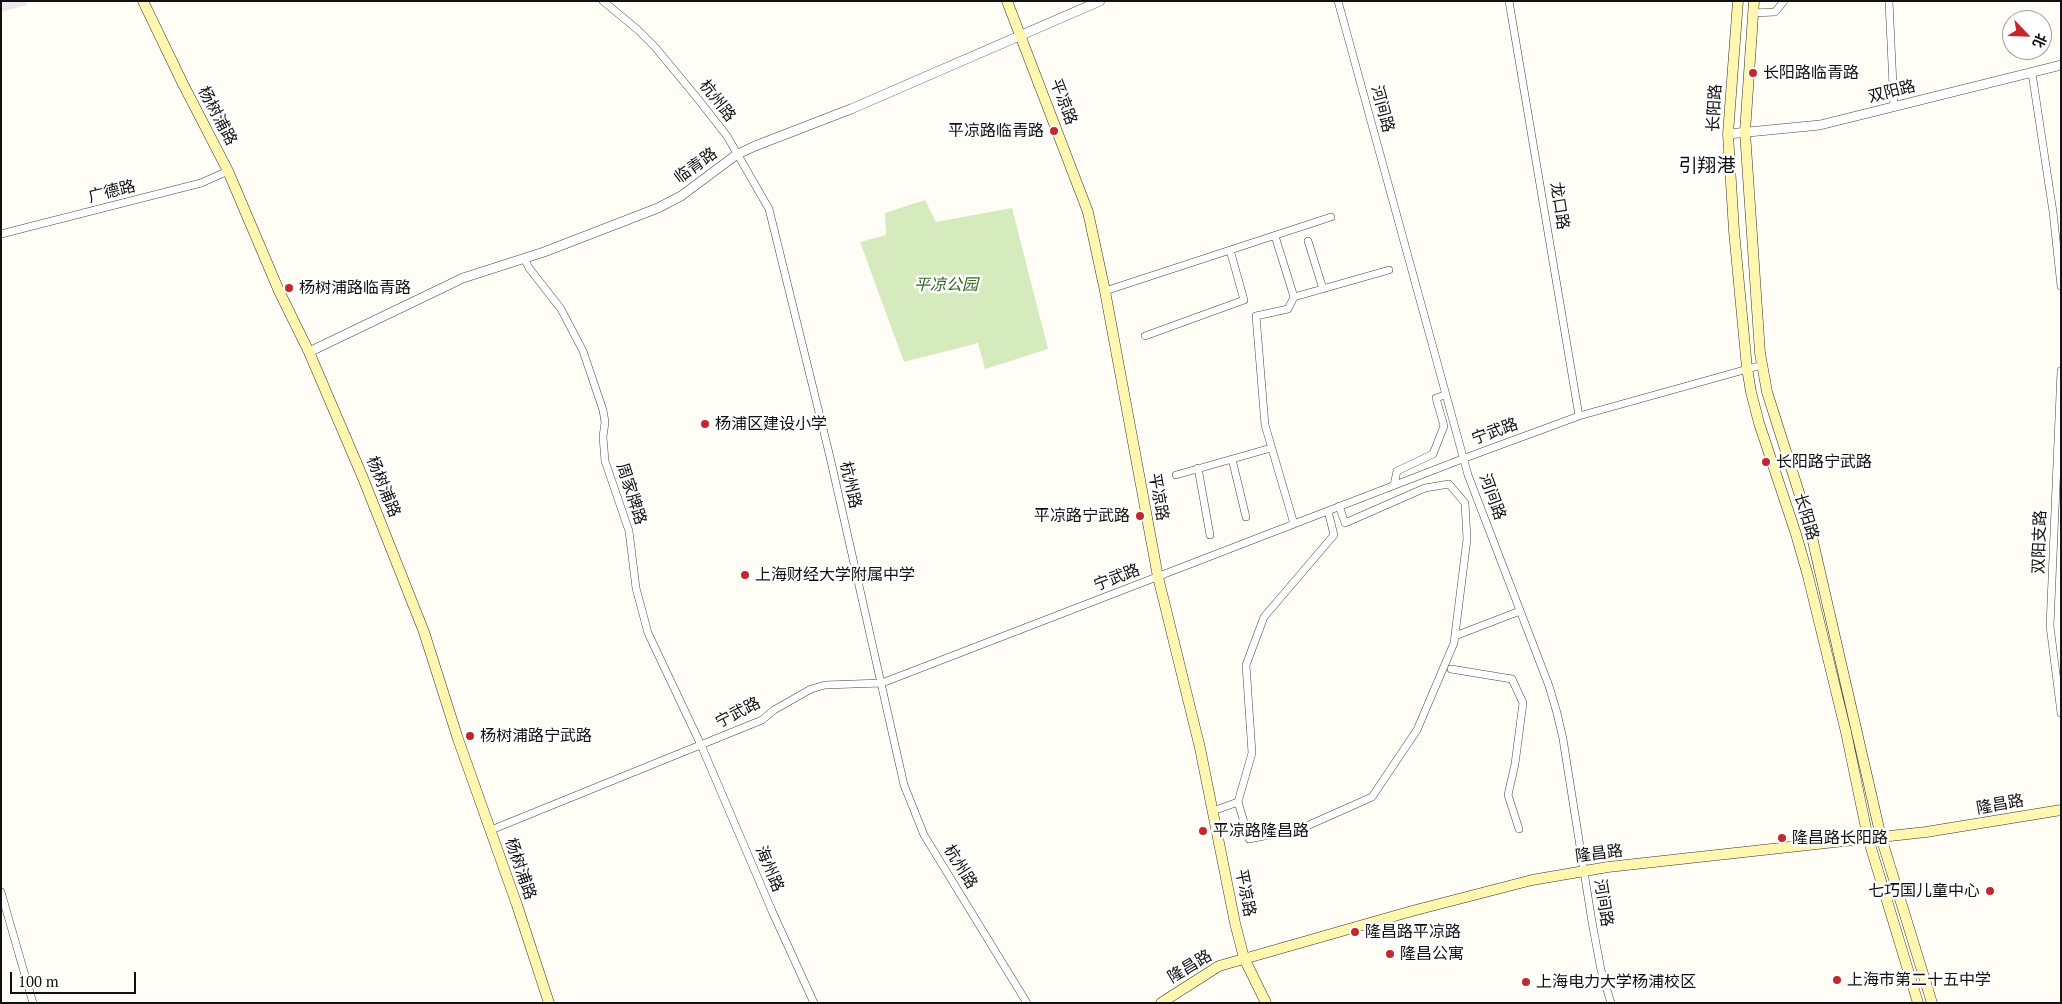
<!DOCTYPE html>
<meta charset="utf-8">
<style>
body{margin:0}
#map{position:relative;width:2062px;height:1004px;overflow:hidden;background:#fffdf5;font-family:"PT Serif","Noto Sans SC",serif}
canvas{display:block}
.frame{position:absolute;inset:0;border:2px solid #111;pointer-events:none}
.north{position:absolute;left:2002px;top:10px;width:50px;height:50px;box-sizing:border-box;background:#fff;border:1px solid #a0a0a0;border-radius:50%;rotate:114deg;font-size:14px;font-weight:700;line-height:20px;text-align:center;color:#111}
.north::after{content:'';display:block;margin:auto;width:18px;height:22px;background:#c4262e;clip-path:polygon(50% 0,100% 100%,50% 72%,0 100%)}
.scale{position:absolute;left:10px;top:972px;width:126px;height:22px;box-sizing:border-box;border:2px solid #111;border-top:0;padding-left:6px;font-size:15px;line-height:18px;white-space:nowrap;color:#111;-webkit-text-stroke:4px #fff;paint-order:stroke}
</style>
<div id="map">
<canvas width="2062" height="1004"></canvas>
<div class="frame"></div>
<div class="north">北</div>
<div class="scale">100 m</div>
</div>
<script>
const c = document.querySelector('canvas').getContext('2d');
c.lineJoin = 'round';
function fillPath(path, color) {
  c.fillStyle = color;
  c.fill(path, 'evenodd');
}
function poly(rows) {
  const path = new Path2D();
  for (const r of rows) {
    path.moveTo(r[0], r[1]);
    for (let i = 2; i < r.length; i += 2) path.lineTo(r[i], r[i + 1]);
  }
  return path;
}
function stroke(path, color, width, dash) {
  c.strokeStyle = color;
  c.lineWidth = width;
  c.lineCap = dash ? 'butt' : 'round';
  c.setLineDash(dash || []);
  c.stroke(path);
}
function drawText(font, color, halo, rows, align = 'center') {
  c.font = font + ' "PT Serif","Noto Sans SC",serif';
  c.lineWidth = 5;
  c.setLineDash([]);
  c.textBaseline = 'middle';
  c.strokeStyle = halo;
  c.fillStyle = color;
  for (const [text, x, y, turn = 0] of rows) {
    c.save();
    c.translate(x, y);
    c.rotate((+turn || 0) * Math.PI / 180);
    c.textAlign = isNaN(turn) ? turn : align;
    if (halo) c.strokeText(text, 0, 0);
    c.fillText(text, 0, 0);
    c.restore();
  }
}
fillPath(poly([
 [1,1,26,1,27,5,1,12]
]), '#eee6ef');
fillPath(poly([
 [925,200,936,222,1012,208,1048,349,985,369,978,343,904,362,860,242,886,235,885,213]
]), '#d5ebbd');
const minor = poly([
 [603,1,638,30,655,47,698,99,727,136,769,209,830,457,904,785,924,835,1027,1003],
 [1338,1,1468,475,1549,686,1557,713,1563,739,1592,922,1601,970,1611,1003],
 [1509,1,1579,416],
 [1889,1,1894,107],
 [1753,13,1775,12,1784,1],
 [2032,73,2053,212,2061,286],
 [1,234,201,183,228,171],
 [1275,236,1294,297],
 [1308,241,1323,289],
 [524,258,529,268,561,309,583,351,603,410,605,422,603,437,605,461,629,531,636,588,648,633,701,745,772,911,814,1003],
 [1105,291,1331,217],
 [1145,336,1244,300,1230,250],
 [2061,371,2050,626,2061,713],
 [1232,459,1246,517],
 [1198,468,1210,535],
 [1176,475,1271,448],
 [1394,485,1397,471,1433,454,1444,426,1436,398,1445,395],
 [1294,524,1265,425,1256,316,1288,309,1294,297,1389,270],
 [1455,636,1520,611],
 [1451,669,1512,679,1523,703,1515,764,1508,795,1519,829],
 [1238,802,1249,839,1300,829,1372,797,1417,730,1454,643,1467,539,1465,503,1449,484,1425,488,1345,523,1339,506],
 [1213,811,1238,802,1252,753,1246,665,1264,617,1334,535,1328,511],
 [491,830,762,720,774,710,811,689,825,685,882,683,1465,458,1579,416,1762,365],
 [1,892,33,1003]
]);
const tertiary = poly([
 [1728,134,1820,125,2061,65],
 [309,352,463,278,544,252,658,208,681,196,736,155,755,146,851,109,1100,1]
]);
const secondary = poly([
 [143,1,183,84,228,171,279,291,309,352,363,478,424,632,458,739,517,905,549,1003],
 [1007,1,1088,212,1105,291,1158,577,1200,748,1235,923,1244,958,1266,1003],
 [1738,1,1728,134,1734,231,1747,368,1751,392,1759,423,1796,534,1808,576,1846,732,1868,838,1918,1003],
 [1754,1,1745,132,1760,353,1767,392,1809,524,1881,837,1932,1003],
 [1161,1003,1219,966,1412,911,1532,880,1608,867,1926,832,2061,810]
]);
stroke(minor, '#444', 8);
stroke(tertiary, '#444', 10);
stroke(secondary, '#333', 11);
stroke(minor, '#fff', 7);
stroke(tertiary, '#fff', 9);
stroke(secondary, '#fff6b0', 10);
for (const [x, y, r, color] of [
 [1753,73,5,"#c4262e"],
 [1054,131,5,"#c4262e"],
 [289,288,5,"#c4262e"],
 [705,424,5,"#c4262e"],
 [1766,462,5,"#c4262e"],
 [1140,516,5,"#c4262e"],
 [745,575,5,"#c4262e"],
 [470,736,5,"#c4262e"],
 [1203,831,5,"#c4262e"],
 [1782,838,5,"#c4262e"],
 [1990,891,5,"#c4262e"],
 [1355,932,5,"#c4262e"],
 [1390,954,5,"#c4262e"],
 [1837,980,5,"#c4262e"],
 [1526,982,5,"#c4262e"]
]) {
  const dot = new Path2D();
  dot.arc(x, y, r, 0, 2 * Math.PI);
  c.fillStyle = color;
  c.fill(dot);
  stroke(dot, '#fff', 2);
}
drawText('16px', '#111', '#fff', [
 ["长阳路临青路",1763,73],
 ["平凉路临青路",1044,131,"right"],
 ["杨树浦路临青路",299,288],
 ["杨浦区建设小学",715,424],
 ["长阳路宁武路",1776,462],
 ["平凉路宁武路",1130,516,"right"],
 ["上海财经大学附属中学",755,575],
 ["杨树浦路宁武路",480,736],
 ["平凉路隆昌路",1213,831],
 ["隆昌路长阳路",1792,838],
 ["七巧国儿童中心",1980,891,"right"],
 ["隆昌路平凉路",1365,932],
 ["隆昌公寓",1400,954],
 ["上海市第二十五中学",1847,980],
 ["上海电力大学杨浦校区",1536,982]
], 'left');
drawText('16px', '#111', '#fff', [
 ["双阳路",1892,92,-14],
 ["杭州路",717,101,52],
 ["平凉路",1063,102,69],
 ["长阳路",1715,108,-87],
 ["河间路",1382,109,75],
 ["杨树浦路",217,116,62],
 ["临青路",696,166,-36],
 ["广德路",112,192,-14],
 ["龙口路",1559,206,81],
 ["宁武路",1495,432,-20],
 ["杭州路",850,485,77],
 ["杨树浦路",383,487,68],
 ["周家牌路",631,494,72],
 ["平凉路",1158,497,80],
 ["河间路",1492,497,70],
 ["长阳路",1806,517,73],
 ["双阳支路",2040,542,-88],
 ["宁武路",1117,578,-21],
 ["宁武路",738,713,-27],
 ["隆昌路",2000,805,-10],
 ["隆昌路",1599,854,-7],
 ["杭州路",960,867,58],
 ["杨树浦路",520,869,71],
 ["海州路",769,869,67],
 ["平凉路",1245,893,79],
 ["河间路",1603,903,81],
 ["隆昌路",1190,967,-31]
]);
drawText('italic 16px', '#2f6b1f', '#fff', [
 ["平凉公园",946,285]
]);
drawText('19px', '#111', '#fff', [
 ["引翔港",1707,167]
]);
</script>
